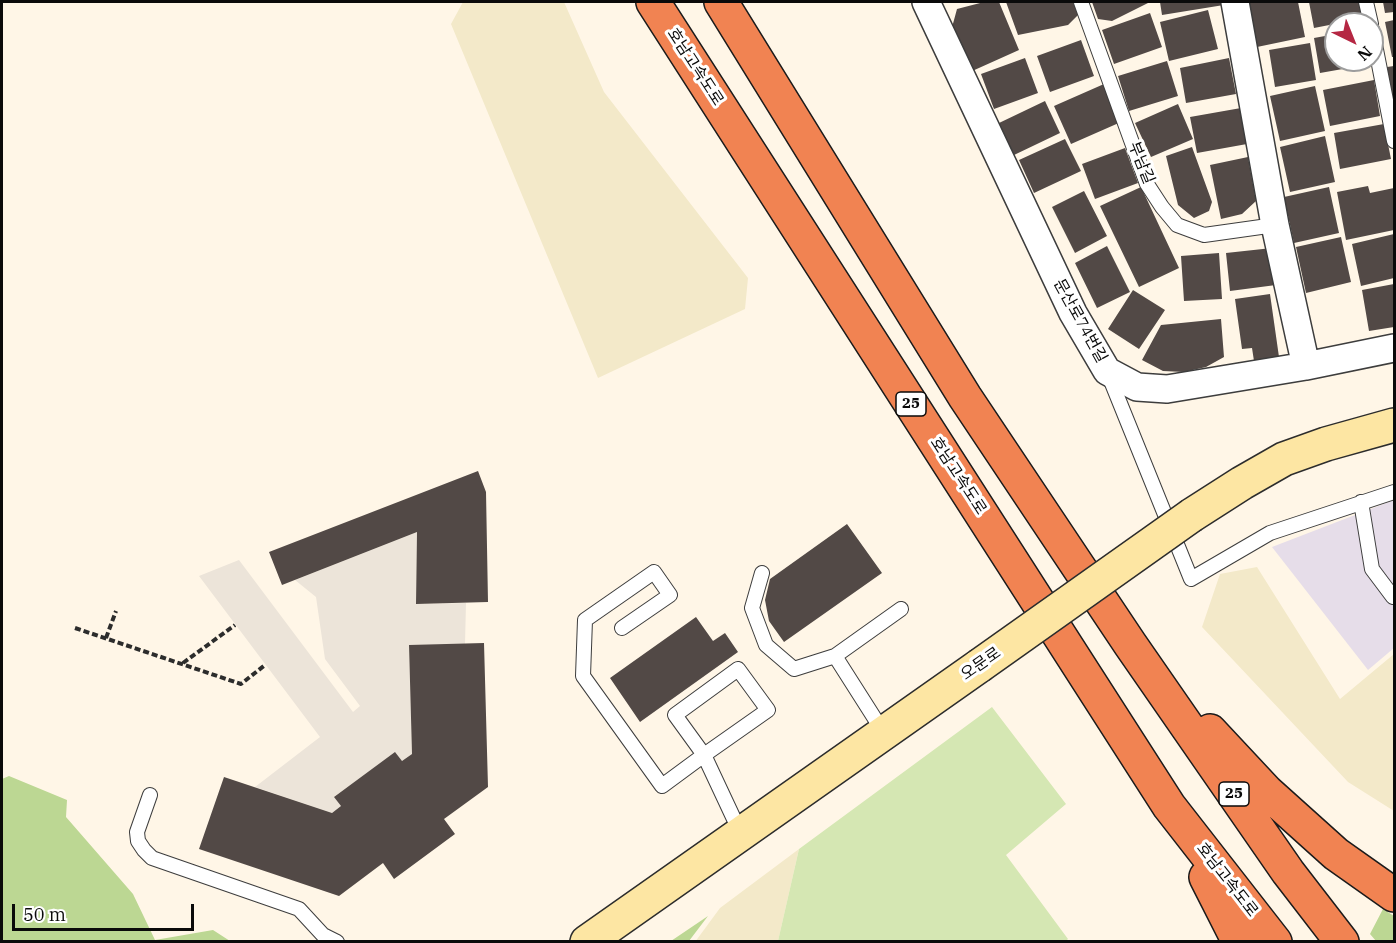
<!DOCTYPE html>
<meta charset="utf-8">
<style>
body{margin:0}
#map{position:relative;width:1396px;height:943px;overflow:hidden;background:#fff6e7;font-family:"IBM Plex Serif",serif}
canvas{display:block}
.frame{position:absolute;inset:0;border:3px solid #0a0a0a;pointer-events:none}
.north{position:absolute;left:1324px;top:12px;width:60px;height:60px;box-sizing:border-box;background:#fff;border:2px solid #9d9d9d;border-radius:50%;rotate:137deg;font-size:16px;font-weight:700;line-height:24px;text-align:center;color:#0a0a0a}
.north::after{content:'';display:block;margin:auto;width:21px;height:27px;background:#b52743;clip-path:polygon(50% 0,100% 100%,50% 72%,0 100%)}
.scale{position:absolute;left:12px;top:904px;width:182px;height:27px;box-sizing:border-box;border:3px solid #0a0a0a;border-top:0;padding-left:8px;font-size:18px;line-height:21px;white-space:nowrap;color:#0a0a0a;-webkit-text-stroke:4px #fff;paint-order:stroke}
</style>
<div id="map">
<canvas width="1396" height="943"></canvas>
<div class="frame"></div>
<div class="north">N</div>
<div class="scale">50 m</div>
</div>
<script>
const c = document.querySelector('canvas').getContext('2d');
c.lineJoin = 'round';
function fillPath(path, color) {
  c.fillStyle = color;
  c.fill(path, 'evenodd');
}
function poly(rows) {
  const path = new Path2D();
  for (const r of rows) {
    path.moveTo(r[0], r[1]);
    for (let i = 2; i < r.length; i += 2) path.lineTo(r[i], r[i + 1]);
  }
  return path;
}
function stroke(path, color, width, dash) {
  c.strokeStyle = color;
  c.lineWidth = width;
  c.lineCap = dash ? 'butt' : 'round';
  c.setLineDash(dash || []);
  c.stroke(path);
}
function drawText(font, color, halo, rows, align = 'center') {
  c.font = font + ' "IBM Plex Serif","Noto Sans KR",serif';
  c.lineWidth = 6;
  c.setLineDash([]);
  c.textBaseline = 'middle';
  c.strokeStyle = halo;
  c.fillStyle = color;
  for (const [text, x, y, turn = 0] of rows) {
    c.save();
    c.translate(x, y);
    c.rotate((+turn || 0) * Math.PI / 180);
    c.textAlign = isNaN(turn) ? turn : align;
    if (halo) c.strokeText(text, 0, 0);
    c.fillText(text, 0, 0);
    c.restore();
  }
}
fillPath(poly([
 [1394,500,1394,648,1368,670,1272,547]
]), '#e6dde9');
fillPath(poly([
 [463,2,564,2,604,92,748,278,745,309,598,378,451,24],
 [1257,567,1340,699,1394,654,1394,811,1348,782,1202,627,1220,574],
 [799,849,778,941,695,942,720,908]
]), '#f3e9c9');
fillPath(poly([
 [992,707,1066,804,1006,855,1068,939,1065,942,778,941,799,849]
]), '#d5e7b3');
fillPath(poly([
 [9,776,67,800,66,817,133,894,155,940,213,930,230,941,2,941,2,779],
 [1383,909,1394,916,1394,941,1376,941,1370,934],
 [708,916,689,941,671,941]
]), '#bcd793');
fillPath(poly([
 [417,532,416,604,466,603,465,644,409,646,412,754,402,761,395,753,335,796,341,806,332,813,255,787,320,737,199,576,239,560,353,712,360,706,325,659,316,597,295,580]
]), '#ece4d9');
fillPath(poly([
 [984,2,999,2,1019,50,970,72,951,31,957,9],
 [1006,2,1073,2,1078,15,1068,25,1018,35],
 [1092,2,1150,2,1112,21,1098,19],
 [1160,2,1229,2,1230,4,1162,15],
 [1255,2,1298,2,1305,37,1257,47,1248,3],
 [1309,2,1361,2,1365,18,1314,28],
 [1383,2,1394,2,1394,12,1385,13],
 [1208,10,1218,49,1169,61,1160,22],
 [1150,13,1162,47,1114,64,1102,30],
 [1394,20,1394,57,1392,57,1385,22],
 [1336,34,1336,60,1370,60,1371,64,1320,73,1314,38],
 [1081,40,1094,76,1050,92,1037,56],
 [1310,43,1316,80,1275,87,1269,50],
 [1025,58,1038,93,994,109,981,74],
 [1229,58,1236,94,1186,103,1180,68],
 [1167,61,1178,96,1129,111,1118,76],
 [1394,66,1394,100,1393,100,1387,67],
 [1374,80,1380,116,1330,126,1323,90],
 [1104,84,1121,122,1071,144,1054,106],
 [1315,86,1325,131,1280,141,1270,96],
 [1045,101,1060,133,1014,155,999,123],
 [1178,104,1193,139,1151,157,1135,123],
 [1241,108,1247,144,1197,153,1190,117],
 [1384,124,1391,159,1340,169,1334,133],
 [1325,136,1335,182,1290,192,1280,147],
 [1065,139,1081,171,1034,193,1019,160],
 [1192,147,1212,202,1209,211,1194,218,1178,205,1166,156],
 [1125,148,1138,183,1095,199,1082,164],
 [1248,157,1256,201,1242,214,1221,219,1210,165],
 [1368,186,1370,193,1394,188,1394,230,1346,240,1337,192],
 [1141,187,1179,268,1139,287,1100,206],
 [1329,187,1339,233,1294,243,1284,197],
 [1084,191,1107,236,1075,253,1052,207],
 [1394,234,1394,278,1361,286,1352,244],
 [1341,237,1351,282,1306,293,1296,247],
 [1107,246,1130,292,1097,308,1075,263],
 [1272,248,1276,285,1230,291,1226,253],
 [1219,253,1222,299,1184,301,1181,256],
 [1394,284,1394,327,1369,331,1362,290],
 [1133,290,1165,310,1139,349,1108,329],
 [1270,294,1279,357,1254,361,1252,348,1242,349,1235,299],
 [1221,319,1224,357,1206,367,1184,372,1163,371,1142,360,1161,325],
 [478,471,486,492,488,602,416,604,417,532,282,585,269,552],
 [847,524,882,573,784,642,769,621,765,600,770,579],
 [696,617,713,641,725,633,738,652,640,722,610,678],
 [484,643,488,787,444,819,455,834,394,879,383,863,339,896,199,849,224,777,332,813,341,806,334,797,395,752,402,761,412,754,409,645]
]), '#524946');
const service = poly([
 [1081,2,1147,184,1162,207,1177,225,1204,235,1275,225],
 [1366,2,1371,24],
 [1372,29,1394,141],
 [1109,376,1191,579,1270,533,1394,492],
 [1361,502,1372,569,1393,597],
 [762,573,752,608,766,645,794,669,835,656,884,733],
 [622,628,670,595,654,572,585,620,583,676,662,786,704,755,768,710,738,669,675,715,704,755,741,834],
 [835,656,901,609],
 [150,795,137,832,138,841,144,850,152,858,299,909,323,935,337,942]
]);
const minor = poly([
 [926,2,1073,313,1107,371,1137,387,1167,389,1306,366,1394,348],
 [1235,2,1275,225,1306,366]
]);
const secondary = poly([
 [1192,515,1242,483,1284,459,1326,444,1394,425],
 [587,942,979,666]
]);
const motorway = poly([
 [653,2,1169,806,1275,942],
 [721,2,965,397,1130,644,1288,872,1342,942],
 [1210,731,1267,792,1336,854,1394,895],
 [1206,877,1239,942]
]);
stroke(service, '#3d3d3d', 16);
stroke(minor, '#3d3d3d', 30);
stroke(secondary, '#2c2c2c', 36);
stroke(motorway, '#1b1b1b', 36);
stroke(poly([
 [75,628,241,684,265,665],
 [106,638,116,611],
 [183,663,235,625]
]), '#2c2c2c', 4, [6, 3]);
stroke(service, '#fff', 14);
stroke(minor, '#fff', 27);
stroke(secondary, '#fde6a3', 33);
stroke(motorway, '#f18352', 33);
const secondaryBridge = poly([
 [979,666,1192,515]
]);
stroke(secondaryBridge, '#2c2c2c', 36, []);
stroke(secondaryBridge, '#fde6a3', 33);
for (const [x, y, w] of [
 [911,404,30],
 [1234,794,30]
]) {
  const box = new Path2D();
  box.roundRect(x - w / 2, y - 12, w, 24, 4.5);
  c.fillStyle = '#fff';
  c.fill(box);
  stroke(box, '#0a0a0a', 1.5);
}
drawText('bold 15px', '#0a0a0a', null, [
 ["25",911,404],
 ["25",1234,794]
]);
drawText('16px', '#0a0a0a', '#fff', [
 ["호남고속도로",695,67,57],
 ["부남길",1141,163,68],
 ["문산로74번길",1080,321,61],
 ["호남고속도로",958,476,57],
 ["오문로",981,664,-35],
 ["호남고속도로",1227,880,52]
]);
</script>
